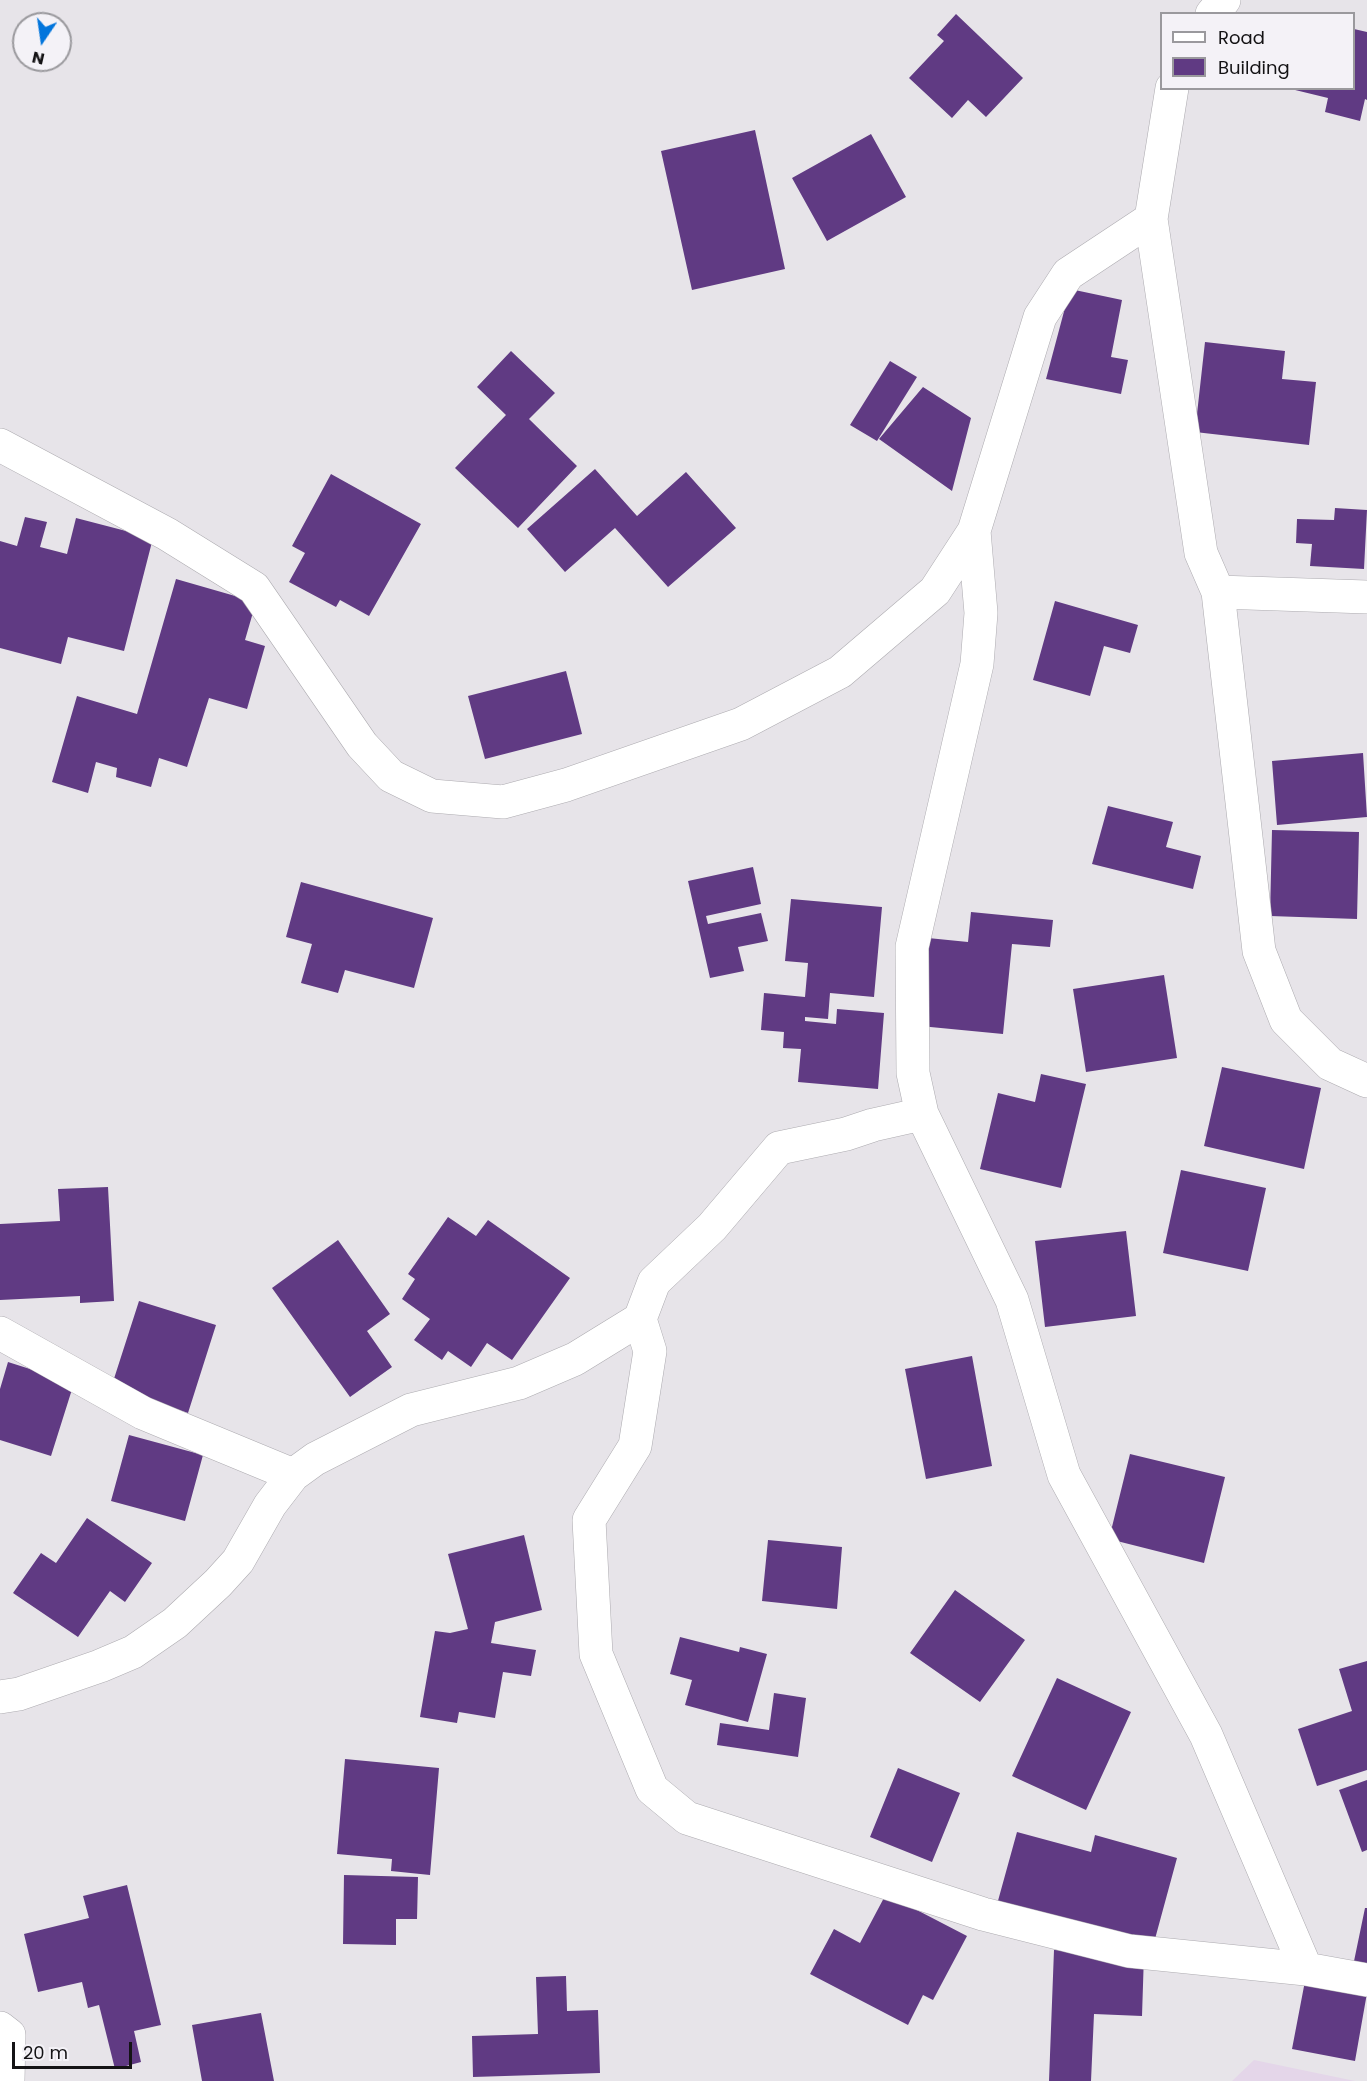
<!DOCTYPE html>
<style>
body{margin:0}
#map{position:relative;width:1367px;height:2081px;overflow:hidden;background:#e7e4e9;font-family:Poppins,sans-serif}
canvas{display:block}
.legend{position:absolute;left:1160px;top:12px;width:195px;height:78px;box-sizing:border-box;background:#f4f2f7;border:2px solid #9a999d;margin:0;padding:8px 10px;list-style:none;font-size:18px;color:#141315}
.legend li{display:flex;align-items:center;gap:12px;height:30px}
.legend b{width:30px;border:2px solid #9a999d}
.north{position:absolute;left:12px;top:12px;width:60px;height:60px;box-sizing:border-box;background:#f4f2f7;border:2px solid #9a999d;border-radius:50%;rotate:193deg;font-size:16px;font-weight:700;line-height:24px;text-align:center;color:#141315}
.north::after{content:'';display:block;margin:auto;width:21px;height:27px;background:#0275dc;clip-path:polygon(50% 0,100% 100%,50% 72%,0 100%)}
.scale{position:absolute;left:12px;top:2042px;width:120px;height:27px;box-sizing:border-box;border:3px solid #141315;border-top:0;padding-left:8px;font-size:18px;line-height:21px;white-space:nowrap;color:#141315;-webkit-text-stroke:4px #f4f2f7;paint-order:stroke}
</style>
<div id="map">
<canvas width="1367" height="2081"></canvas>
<ul class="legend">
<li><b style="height:8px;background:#fff"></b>Road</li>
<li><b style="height:16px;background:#603a83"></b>Building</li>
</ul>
<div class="north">N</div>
<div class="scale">20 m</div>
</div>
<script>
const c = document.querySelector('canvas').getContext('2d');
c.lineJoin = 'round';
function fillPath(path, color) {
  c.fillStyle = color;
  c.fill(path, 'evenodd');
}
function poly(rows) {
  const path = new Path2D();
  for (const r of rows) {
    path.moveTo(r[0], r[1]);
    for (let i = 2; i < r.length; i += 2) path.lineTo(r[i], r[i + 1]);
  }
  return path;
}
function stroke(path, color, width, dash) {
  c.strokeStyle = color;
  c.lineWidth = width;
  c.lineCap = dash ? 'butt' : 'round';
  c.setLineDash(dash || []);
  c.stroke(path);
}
fillPath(poly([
 [1254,2060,1355,2081,1232,2081]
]), '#e4d6e9');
fillPath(poly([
 [956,14,1023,78,986,117,968,100,952,118,909,78,944,41,937,35],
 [1354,29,1367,32,1367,100,1365,99,1360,121,1325,112,1328,98,1291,89,1354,88],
 [755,130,785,269,692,290,661,151],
 [871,134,906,197,827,241,792,178],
 [1070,289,1122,300,1111,357,1128,360,1121,394,1046,379],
 [1205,342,1285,351,1282,379,1316,382,1309,445,1195,432],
 [511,351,555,393,529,419,577,466,518,528,455,468,506,415,477,387],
 [890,361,917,377,877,441,850,425],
 [923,387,971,418,952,491,879,439],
 [595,469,637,516,686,472,736,528,668,587,615,528,565,572,527,529],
 [331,474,421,524,369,616,340,600,336,607,289,582,305,553,292,546],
 [1335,508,1367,510,1364,569,1310,566,1312,544,1296,543,1297,519,1334,520],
 [25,517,47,522,40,547,67,554,76,518,153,538,124,651,68,637,61,664,0,648,0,541,17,546],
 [176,579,256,602,245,640,265,646,247,709,209,698,187,767,159,758,151,787,116,777,117,768,96,762,88,793,52,782,77,696,137,714],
 [1055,601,1138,625,1130,653,1104,646,1090,696,1033,680],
 [566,671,582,734,485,759,468,696],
 [1363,753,1367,817,1277,825,1272,761],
 [1108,806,1173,822,1166,847,1201,856,1193,889,1092,864],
 [1272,830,1359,832,1357,919,1270,916],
 [753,867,761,904,706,916,708,924,761,913,768,941,738,947,744,971,710,978,688,881],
 [301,882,433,918,414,988,345,970,338,993,301,983,312,944,286,937],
 [791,899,882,907,874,997,830,993,828,1019,805,1017,805,1021,836,1024,837,1009,884,1013,878,1089,798,1082,801,1049,783,1048,784,1032,761,1030,764,993,805,997,808,963,785,961],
 [971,912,1053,920,1050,947,1012,944,1003,1034,920,1026,928,938,968,942],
 [1164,975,1177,1058,1086,1072,1073,989],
 [1222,1067,1321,1088,1304,1169,1204,1146],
 [1041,1074,1086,1084,1061,1188,980,1169,998,1093,1035,1102],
 [1181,1170,1266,1188,1248,1271,1163,1253],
 [108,1187,114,1301,80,1303,80,1296,0,1300,0,1224,60,1221,58,1189],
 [448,1217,476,1236,488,1220,570,1278,512,1360,487,1343,471,1367,448,1351,442,1360,414,1340,430,1319,402,1299,415,1279,408,1274],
 [1126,1231,1136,1316,1045,1327,1035,1241],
 [338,1240,390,1314,367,1331,392,1367,350,1397,272,1288],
 [139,1301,216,1325,188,1413,111,1388],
 [972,1356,992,1466,926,1479,905,1369],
 [8,1362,74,1383,51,1456,0,1440,0,1389],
 [129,1435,203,1455,185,1521,111,1501],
 [1130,1454,1225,1477,1204,1563,1109,1539],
 [87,1518,152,1563,125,1602,110,1591,78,1637,13,1593,41,1553,56,1563],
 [524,1535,542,1610,495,1622,491,1643,536,1650,531,1676,503,1672,495,1718,459,1712,457,1723,420,1717,435,1631,450,1633,468,1629,448,1554],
 [768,1540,842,1547,837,1609,762,1601],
 [955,1590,1025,1640,980,1702,910,1653],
 [680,1637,739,1652,740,1647,767,1654,748,1722,685,1705,692,1680,670,1674],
 [1367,1661,1367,1770,1317,1786,1298,1729,1352,1711,1339,1669],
 [1057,1678,1131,1712,1086,1810,1012,1776],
 [774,1693,806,1698,798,1757,717,1745,720,1723,769,1730],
 [345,1759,439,1768,430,1875,391,1871,392,1859,337,1854],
 [898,1768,960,1793,932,1862,870,1837],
 [1367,1780,1367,1850,1362,1852,1339,1790],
 [1017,1832,1091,1852,1095,1835,1177,1858,1152,1950,996,1908],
 [344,1875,418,1877,417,1919,396,1919,396,1945,343,1944],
 [127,1885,161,2025,134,2031,141,2062,115,2069,99,2005,88,2008,82,1982,38,1992,24,1934,89,1918,83,1896],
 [886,1894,967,1936,933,2000,923,1995,908,2025,810,1974,834,1929,860,1943],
 [1365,1908,1367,1908,1367,1969,1353,1966],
 [1054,1950,1144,1954,1142,2016,1094,2014,1091,2081,1049,2081],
 [566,1976,567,2011,598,2010,600,2073,473,2077,472,2036,538,2034,536,1977],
 [1305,1981,1367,1993,1355,2061,1292,2049],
 [261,2013,274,2081,202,2081,192,2025]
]), '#603a83');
const minor = poly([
 [1212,14,1224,0],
 [1172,88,1151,219,1201,553,1218,592,1259,951,1286,1020,1330,1064,1367,1081],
 [0,445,167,534,254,588,362,745,391,776,432,796,503,802,566,785,741,724,840,672,935,591,974,531,1040,317,1068,274,1151,219],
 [1218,592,1367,597],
 [922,1114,1012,1300,1064,1475,1206,1735,1306,1969],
 [640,1319,650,1351,635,1446,589,1520,596,1654,652,1789,687,1818,983,1914,1129,1951,1306,1969,1367,1980],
 [0,1333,143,1413,293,1475],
 [0,1697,19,1694,100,1666,133,1652,175,1623,218,1583,238,1561,270,1505,293,1475,315,1459,411,1410,519,1383,575,1359,640,1319,654,1282,712,1227,779,1148,846,1134,873,1125,922,1114,913,1073,912,947,977,664,981,613,974,531],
 [0,2028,9,2035,8,2081]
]);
stroke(minor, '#adabb0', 34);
stroke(minor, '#fff', 33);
</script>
